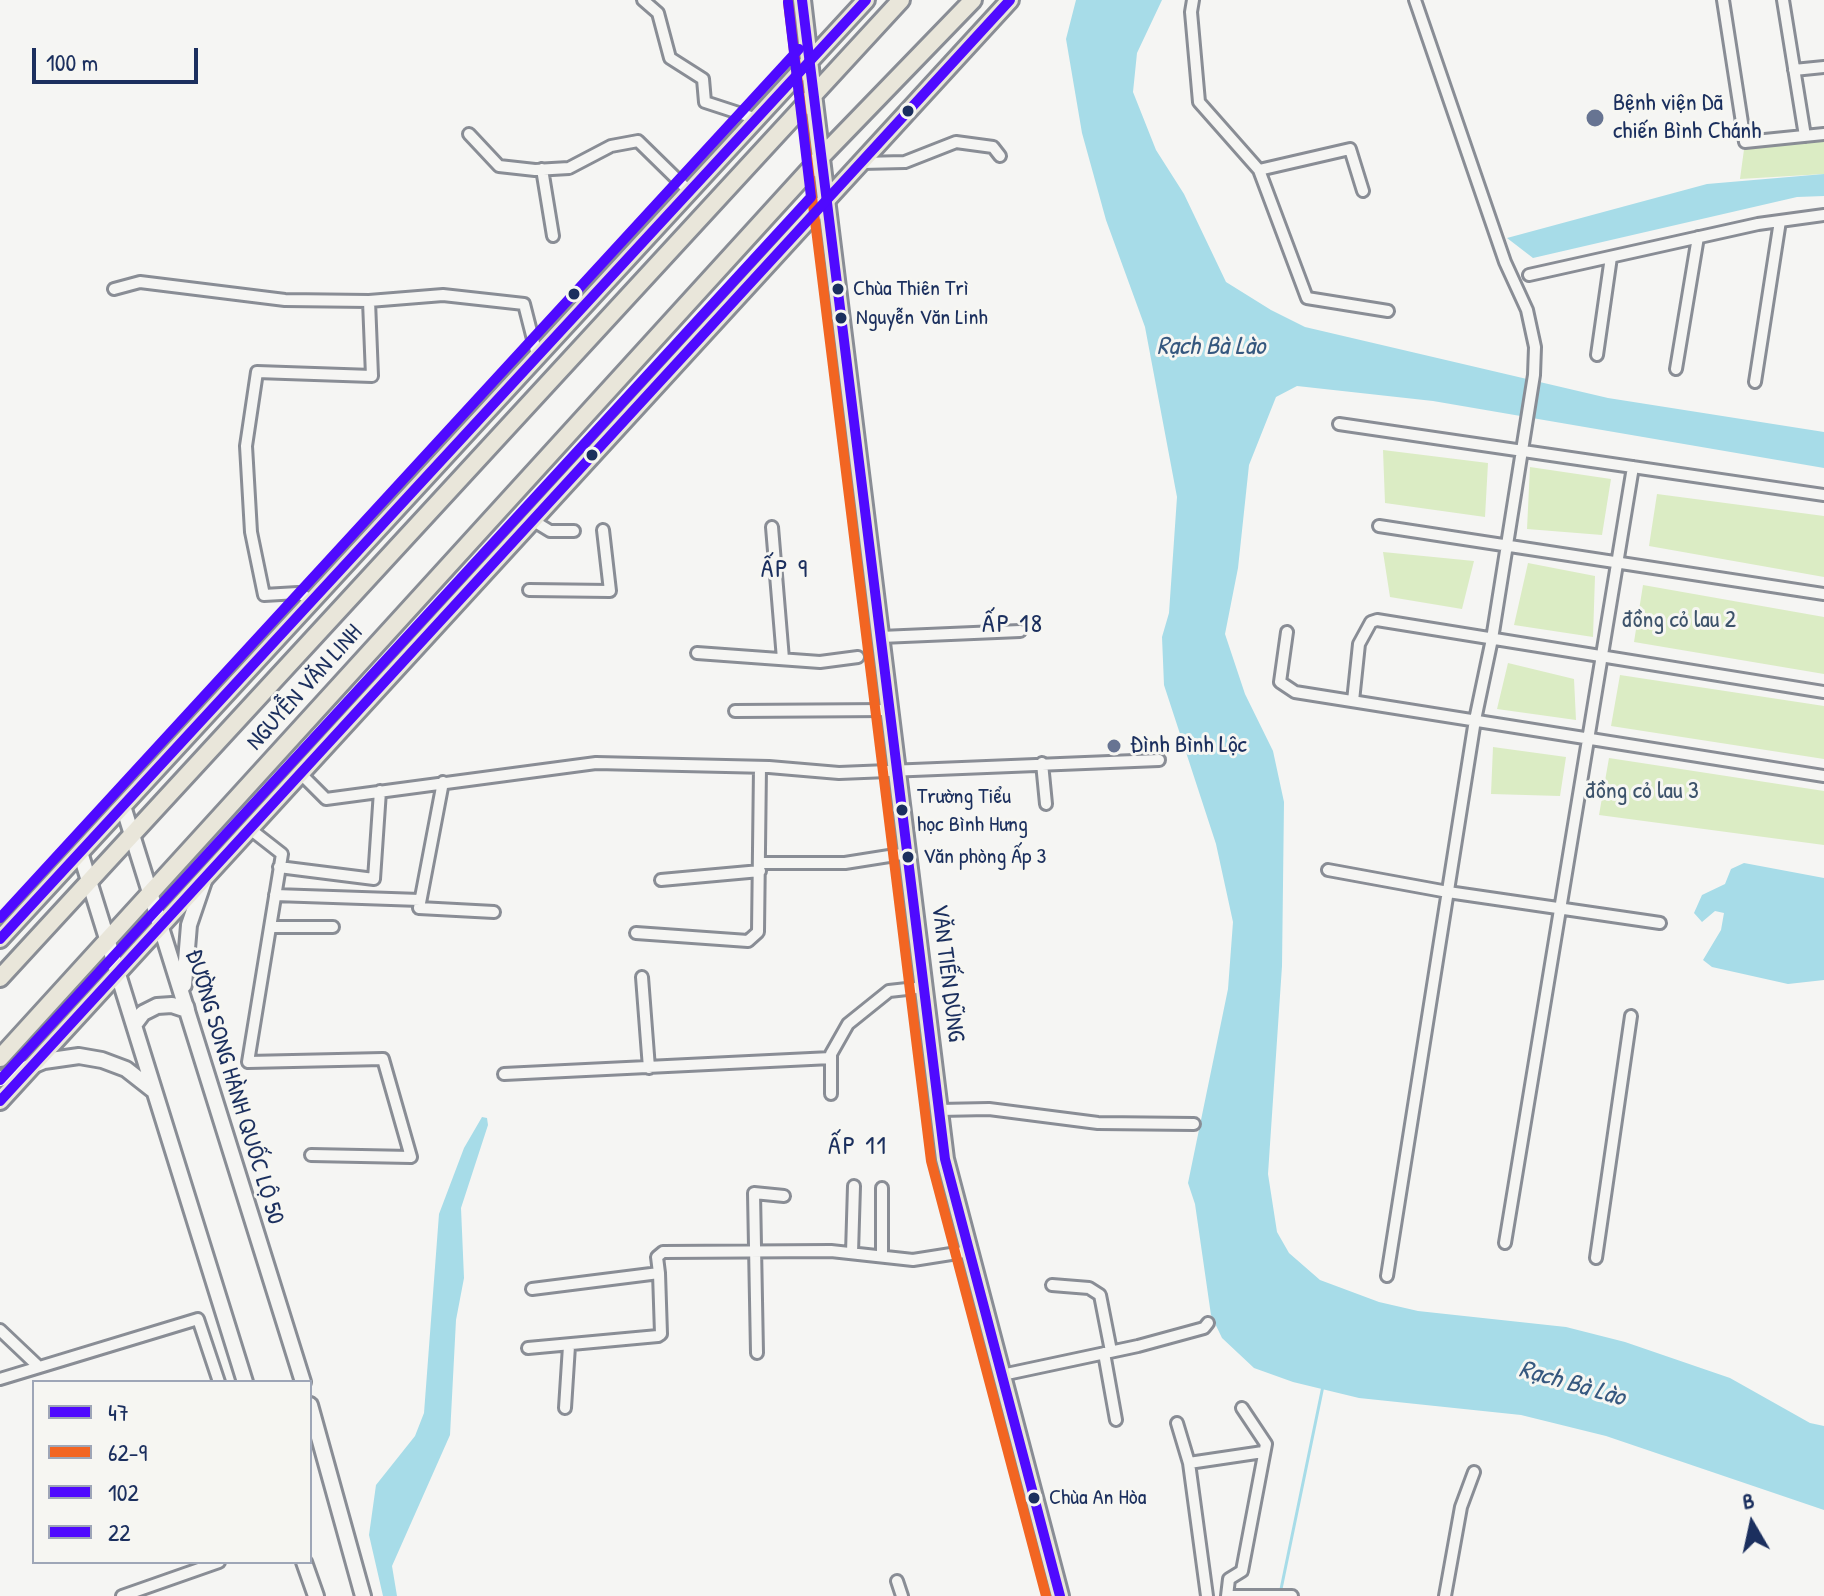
<!DOCTYPE html>
<meta charset="utf-8">
<style>
body{margin:0}
#map{position:relative;width:1824px;height:1596px;overflow:hidden;background:#f5f5f3;font-family:"Patrick Hand",sans-serif}
canvas{display:block}
.legend{position:absolute;left:32px;top:1380px;width:280px;height:184px;box-sizing:border-box;background:#f6f6f2;border:2px solid #9ea6b7;margin:0;padding:10px 14px;list-style:none;font-size:24px;color:#1b2f5e}
.legend li{display:flex;align-items:center;gap:16px;height:40px}
.legend b{width:40px;border:2px solid #9ea6b7}
.north{position:absolute;left:1712px;top:1484px;width:80px;height:80px;-webkit-text-stroke:6px #f6f6f2;paint-order:stroke;rotate:351deg;font-size:22px;font-weight:700;line-height:32px;text-align:center;color:#1b2f5e}
.north::after{content:'';display:block;margin:auto;width:28px;height:36px;background:#1b2f5e;clip-path:polygon(50% 0,100% 100%,50% 72%,0 100%)}
.scale{position:absolute;left:32px;top:48px;width:166px;height:36px;box-sizing:border-box;border:4px solid #1b2f5e;border-top:0;padding-left:10px;font-size:24px;line-height:28px;white-space:nowrap;color:#1b2f5e;-webkit-text-stroke:6px #f6f6f2;paint-order:stroke}
</style>
<div id="map">
<canvas width="1824" height="1596"></canvas>
<ul class="legend">
<li><b style="height:10px;background:#4f0aff"></b>47</li>
<li><b style="height:10px;background:#f26522"></b>62-9</li>
<li><b style="height:10px;background:#4f0aff"></b>102</li>
<li><b style="height:10px;background:#4f0aff"></b>22</li>
</ul>
<div class="north">B</div>
<div class="scale">100 m</div>
</div>
<script>
const c = document.querySelector('canvas').getContext('2d');
c.lineJoin = 'round';
function fillPath(path, color) {
  c.fillStyle = color;
  c.fill(path, 'evenodd');
}
function poly(rows) {
  const path = new Path2D();
  for (const r of rows) {
    path.moveTo(r[0], r[1]);
    for (let i = 2; i < r.length; i += 2) path.lineTo(r[i], r[i + 1]);
  }
  return path;
}
function stroke(path, color, width, dash) {
  c.strokeStyle = color;
  c.lineWidth = width;
  c.lineCap = dash ? 'butt' : 'round';
  c.setLineDash(dash || []);
  c.stroke(path);
}
function drawText(font, color, halo, rows, align = 'center') {
  c.font = font + ' "Patrick Hand",sans-serif';
  c.lineWidth = 6;
  c.setLineDash([]);
  c.textBaseline = 'middle';
  c.strokeStyle = halo;
  c.fillStyle = color;
  for (const [text, x, y, turn = 0] of rows) {
    c.save();
    c.translate(x, y);
    c.rotate((+turn || 0) * Math.PI / 180);
    c.textAlign = isNaN(turn) ? turn : align;
    if (halo) c.strokeText(text, 0, 0);
    c.fillText(text, 0, 0);
    c.restore();
  }
}
fillPath(poly([
 [1824,134,1824,174,1740,179,1745,142],
 [1383,450,1488,463,1485,517,1385,503],
 [1530,467,1611,479,1602,535,1527,529],
 [1657,494,1824,516,1824,577,1649,546],
 [1383,552,1474,561,1462,609,1390,597],
 [1528,563,1595,576,1593,637,1514,625],
 [1643,585,1824,617,1824,674,1634,642],
 [1508,663,1574,679,1576,720,1497,709],
 [1620,675,1824,706,1824,759,1611,726],
 [1493,747,1566,757,1560,796,1491,794],
 [1609,758,1824,791,1824,845,1599,815]
]), '#dbecc4');
fillPath(poly([
 [1076,0,1162,0,1137,53,1133,92,1156,150,1184,194,1226,282,1271,310,1305,327,1608,398,1824,432,1824,468,1433,401,1297,386,1276,397,1249,465,1238,568,1225,634,1245,694,1273,751,1284,802,1282,966,1268,1174,1277,1232,1289,1253,1320,1280,1379,1302,1418,1311,1566,1327,1625,1342,1730,1378,1810,1423,1824,1426,1824,1510,1606,1436,1521,1415,1359,1398,1293,1382,1254,1368,1222,1338,1211,1315,1195,1204,1188,1183,1228,989,1233,922,1216,844,1164,685,1162,637,1169,613,1177,497,1145,327,1106,220,1082,133,1066,39],
 [1824,174,1824,196,1797,197,1533,258,1507,238,1707,184],
 [1744,863,1824,878,1824,980,1788,984,1712,967,1703,960,1721,930,1724,913,1715,911,1702,922,1694,913,1702,895,1725,884,1731,869],
 [482,1117,487,1118,488,1125,461,1208,464,1278,456,1320,450,1435,392,1566,397,1596,383,1596,369,1535,376,1485,415,1436,424,1413,439,1214,464,1148]
]), '#a7dce8');
stroke(poly([
 [1280,1594,1323,1386]
]), '#a7dce8', 3);
const minor = poly([
 [643,0,658,13,670,58,703,79,705,102,754,118],
 [1193,0,1191,12,1199,102,1259,170,1307,298,1388,311],
 [1723,0,1745,142,1824,134],
 [1783,0,1805,136],
 [1794,70,1824,67],
 [469,134,499,166,535,170,569,168,611,146,638,141,689,191],
 [861,163,905,162,956,142,993,147,1000,156],
 [542,169,553,236],
 [1259,170,1350,149,1363,191],
 [1529,275,1758,224,1824,215],
 [114,289,140,282,285,300,369,301,443,295,524,304,537,355],
 [1597,355,1611,257],
 [1676,369,1698,237],
 [1755,382,1780,221],
 [1339,424,1824,495],
 [532,520,550,531,574,531],
 [1379,526,1824,594],
 [772,527,783,659],
 [529,590,610,591,603,530],
 [312,600,298,593,264,595,251,532,246,446,257,372,372,376,369,301],
 [1287,632,1280,682,1295,692,1824,776],
 [881,637,1020,631],
 [697,653,820,662,858,657],
 [1353,701,1359,644,1371,622,1377,620,1824,692],
 [735,711,889,710],
 [1042,763,1046,804],
 [300,773,326,799,596,763,769,767,839,773,1159,760],
 [443,782,419,908,494,912],
 [250,829,282,854,248,1062,383,1059,411,1157,311,1155],
 [760,863,845,863,908,853],
 [279,867,374,879,380,791],
 [1328,870,1448,892,1660,923],
 [661,880,760,871],
 [275,895,420,900],
 [270,927,333,927],
 [636,933,748,941,758,932,760,767],
 [642,977,649,1068],
 [504,1074,831,1058],
 [831,1094,831,1054,848,1024,889,991,925,987],
 [939,1110,989,1109,1098,1123,1194,1124],
 [882,1188,882,1256],
 [1505,1243,1633,467],
 [852,1253,854,1186],
 [1596,1258,1631,1016],
 [1387,1276,1475,720,1492,639,1534,375,1535,347,1527,310,1505,262,1415,0],
 [1052,1285,1089,1288,1100,1295,1111,1351],
 [532,1289,659,1273,657,1257,663,1252,831,1251,913,1260,970,1251],
 [0,1330,39,1367],
 [528,1348,658,1336,661,1334,659,1273],
 [757,1353,754,1193,784,1196],
 [1104,1353,1116,1420],
 [1002,1375,1138,1346,1204,1328,1208,1323],
 [0,1379,198,1319,219,1382],
 [565,1408,569,1346],
 [1177,1423,1189,1463,1263,1452],
 [1189,1463,1207,1596],
 [897,1581,902,1596],
 [122,1596,219,1562],
 [1227,1596,1229,1579,1242,1571,1266,1444,1242,1408],
 [1227,1596,1292,1596],
 [1445,1596,1461,1507,1474,1472]
]);
const secondary = poly([
 [123,806,303,1382],
 [80,852,245,1382],
 [184,985,189,925,204,881],
 [134,1025,143,1013,157,1006,172,1005,187,1010,186,1006],
 [0,1079,44,1061,79,1056,102,1060,126,1069,154,1091],
 [310,1405,363,1596],
 [304,1562,316,1596]
]);
const primary = poly([
 [802,0,813,94],
 [0,939,866,0],
 [0,1101,1010,0]
]);
const trunk = poly([
 [813,94,945,1159,1060,1596],
 [0,978,901,0],
 [0,1058,821,157,973,0]
]);
stroke(minor, '#898d95', 16);
stroke(secondary, '#898d95', 20);
stroke(primary, '#898d95', 22);
stroke(trunk, '#898d95', 22);
stroke(minor, '#f5f5f3', 10);
stroke(secondary, '#f5f5f3', 14);
stroke(primary, '#e9e6da', 16);
stroke(trunk, '#e9e6da', 16);
stroke(poly([
 [802,0,945,1159,1060,1596]
]), '#4f0aff', 10);
stroke(poly([
 [788,2,931,1161,1046,1596]
]), '#f26522', 10);
stroke(poly([
 [0,939,866,0],
 [0,1101,1010,0]
]), '#4f0aff', 10);
stroke(poly([
 [0,918,799,49],
 [0,1080,811,197,788,2]
]), '#4f0aff', 10);
for (const [x, y, r, color] of [
 [908,111,7,"#1b2f5e"],
 [1595,118,10,"#677492"],
 [838,289,7,"#1b2f5e"],
 [574,294,7,"#1b2f5e"],
 [841,318,7,"#1b2f5e"],
 [592,455,7,"#1b2f5e"],
 [1114,746,8,"#677492"],
 [902,810,7,"#1b2f5e"],
 [908,857,7,"#1b2f5e"],
 [1034,1498,7,"#1b2f5e"]
]) {
  const dot = new Path2D();
  dot.arc(x, y, r, 0, 2 * Math.PI);
  c.fillStyle = color;
  c.fill(dot);
  stroke(dot, '#f6f6f2', 3);
}
drawText('22px', '#1b2f5e', '#f6f6f2', [
 ["Chùa Thiên Trì",853,289],
 ["Nguyễn Văn Linh",856,318],
 ["Trường Tiểu",917,797],
 ["học Bình Hưng",917,825],
 ["Văn phòng Ấp 3",923,857],
 ["Chùa An Hòa",1049,1498]
], 'left');
drawText('24px', '#1b2f5e', '#f6f6f2', [
 ["Bệnh viện Dã",1613,104],
 ["chiến Bình Chánh",1613,132],
 ["Đình Bình Lộc",1130,746]
], 'left');
drawText('24px', '#3d536b', '#f6f6f2', [
 ["đồng cỏ lau 2",1679,621],
 ["đồng cỏ lau 3",1642,792]
]);
drawText('24px', '#1b2f5e', '#f6f6f2', [
 ["NGUYỄN VĂN LINH",305,688,-48],
 ["VĂN TIẾN DŨNG",947,973,83],
 ["ĐƯỜNG SONG HÀNH QUỐC LỘ 50",234,1087,73]
]);
drawText('italic 26px', '#36587f', '#f6f6f2', [
 ["Rạch Bà Lào",1211,347],
 ["Rạch Bà Lào",1572,1384,16]
]);
c.letterSpacing = '2px';
drawText('26px', '#1b2f5e', '#f6f6f2', [
 ["ẤP 9",785,570],
 ["ẤP 18",1013,625],
 ["ẤP 11",858,1147]
]);
c.letterSpacing = '0px';
</script>
